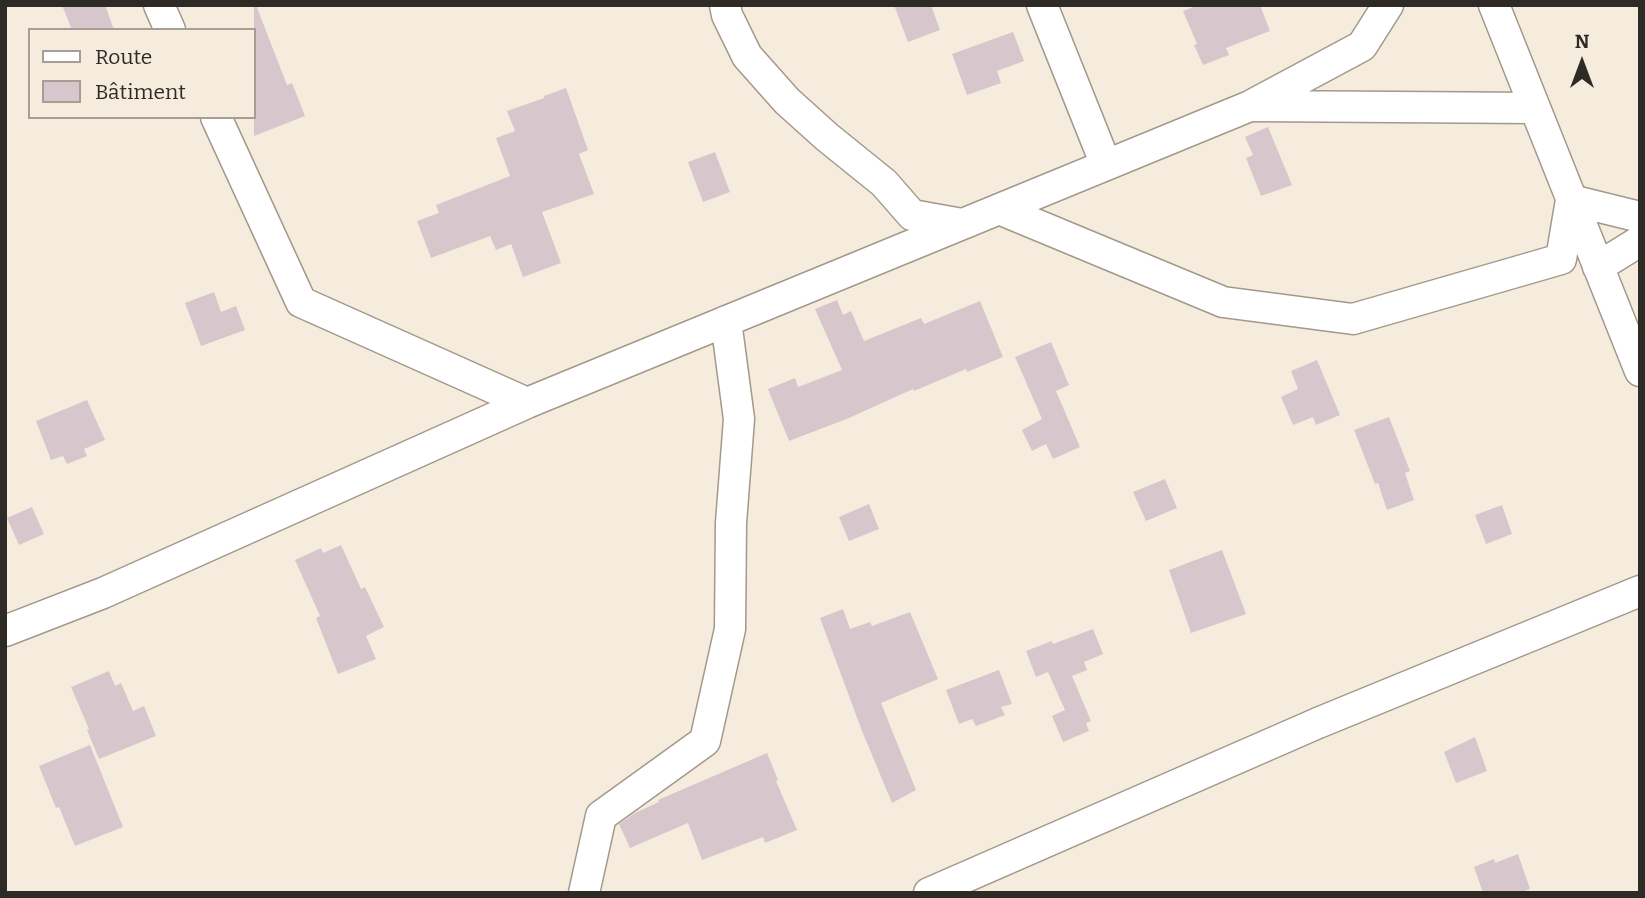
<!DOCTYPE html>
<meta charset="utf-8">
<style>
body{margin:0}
#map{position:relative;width:1645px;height:898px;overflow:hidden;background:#f6ecde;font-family:Bitter,serif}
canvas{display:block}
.frame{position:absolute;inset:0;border:7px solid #2e2a25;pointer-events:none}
.legend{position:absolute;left:28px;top:28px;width:228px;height:91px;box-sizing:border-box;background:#f6ecde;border:2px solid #a69e94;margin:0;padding:9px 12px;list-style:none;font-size:21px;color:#2e2a25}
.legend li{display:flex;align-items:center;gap:14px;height:35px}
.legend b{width:35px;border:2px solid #a69e94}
.north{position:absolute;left:1547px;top:28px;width:70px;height:70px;-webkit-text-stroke:5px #f6ecde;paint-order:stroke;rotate:0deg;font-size:19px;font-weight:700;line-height:28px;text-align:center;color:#2e2a25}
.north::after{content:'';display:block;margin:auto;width:24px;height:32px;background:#2e2a25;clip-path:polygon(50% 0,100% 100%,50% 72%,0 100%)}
</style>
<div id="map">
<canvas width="1645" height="898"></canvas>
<div class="frame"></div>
<ul class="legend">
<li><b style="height:9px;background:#fff"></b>Route</li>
<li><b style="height:19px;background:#d8c6cd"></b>Bâtiment</li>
</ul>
<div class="north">N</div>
</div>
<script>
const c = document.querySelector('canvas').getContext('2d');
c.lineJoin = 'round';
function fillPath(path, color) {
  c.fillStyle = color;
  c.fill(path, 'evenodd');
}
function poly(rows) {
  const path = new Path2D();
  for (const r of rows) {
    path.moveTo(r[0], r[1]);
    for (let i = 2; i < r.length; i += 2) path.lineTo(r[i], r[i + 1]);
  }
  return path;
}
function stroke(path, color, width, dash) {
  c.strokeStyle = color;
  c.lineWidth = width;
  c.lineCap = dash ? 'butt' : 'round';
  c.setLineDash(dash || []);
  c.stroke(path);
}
fillPath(poly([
 [62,5,105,5,114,30,72,30],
 [254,5,256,5,287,85,292,83,305,116,254,136],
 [894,5,931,5,940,30,908,42],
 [1199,5,1260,5,1270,31,1226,48,1229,55,1203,65,1194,45,1197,44,1183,11],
 [1013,32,1024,61,997,71,1001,83,967,95,952,54],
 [566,88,588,150,579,154,594,194,542,212,561,263,523,277,511,244,496,250,490,236,431,258,417,221,439,213,436,205,510,176,496,138,515,131,507,111,544,98,544,96],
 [1268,127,1292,185,1261,196,1246,158,1253,155,1245,137],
 [715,152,730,192,703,202,688,162],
 [214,292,221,312,236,306,245,330,201,346,185,303],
 [837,300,843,315,851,311,864,341,921,318,924,324,980,301,1003,357,967,372,966,369,914,391,913,389,849,418,789,441,768,389,795,378,798,387,842,370,815,309],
 [1051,342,1069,385,1056,391,1080,447,1053,459,1046,444,1032,451,1022,430,1042,419,1015,357],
 [1317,360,1340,415,1316,425,1313,417,1293,425,1281,397,1298,389,1291,371],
 [87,400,105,440,84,449,87,456,67,464,63,456,51,460,36,421],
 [1389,417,1410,471,1405,473,1414,500,1387,510,1378,483,1375,484,1354,430],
 [1165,479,1177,508,1146,521,1133,492],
 [869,504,879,529,849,541,839,517],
 [1502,505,1512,534,1486,544,1475,515],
 [32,507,44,534,19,545,7,518],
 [341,545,361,589,365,587,384,627,366,636,376,659,338,674,316,618,320,616,295,560,321,548,323,553],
 [1222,550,1246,614,1191,633,1169,570],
 [843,609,850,629,870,622,872,626,910,612,938,679,881,703,916,790,892,803,862,731,820,618],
 [1093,629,1103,654,1084,662,1087,670,1072,676,1091,721,1086,723,1089,731,1063,742,1052,716,1065,710,1048,672,1036,677,1026,651,1052,641,1053,644],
 [999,670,1012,704,1001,707,1005,715,976,726,972,719,959,724,946,690],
 [109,671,115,686,121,683,133,711,144,706,156,736,99,759,87,730,89,729,71,687],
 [1475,737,1487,771,1456,783,1444,752],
 [90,745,123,827,75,846,59,807,56,808,39,766],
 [767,753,778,780,776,781,797,830,765,843,763,837,702,860,688,823,630,848,619,824,635,813,659,802,658,800],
 [1518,854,1530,889,1519,893,1483,893,1474,867,1494,859,1495,863]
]), '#d8c6cd');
const minor = poly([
 [159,5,170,30],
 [725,5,727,15,747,56,787,101,827,137,884,183,912,215,962,224],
 [1042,5,1106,165],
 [1494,5,1640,371],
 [1254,106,1535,108],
 [216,117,301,302,527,403,1250,106,1362,46,1388,5],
 [999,209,1223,302,1353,319,1561,259,1571,200,1640,217],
 [1598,267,1640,241],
 [5,631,103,593,527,403],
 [584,893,601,816,705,741,730,629,731,523,739,419,726,321],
 [929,893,1318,723,1640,591]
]);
stroke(minor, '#a2998b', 33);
stroke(minor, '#fff', 30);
</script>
